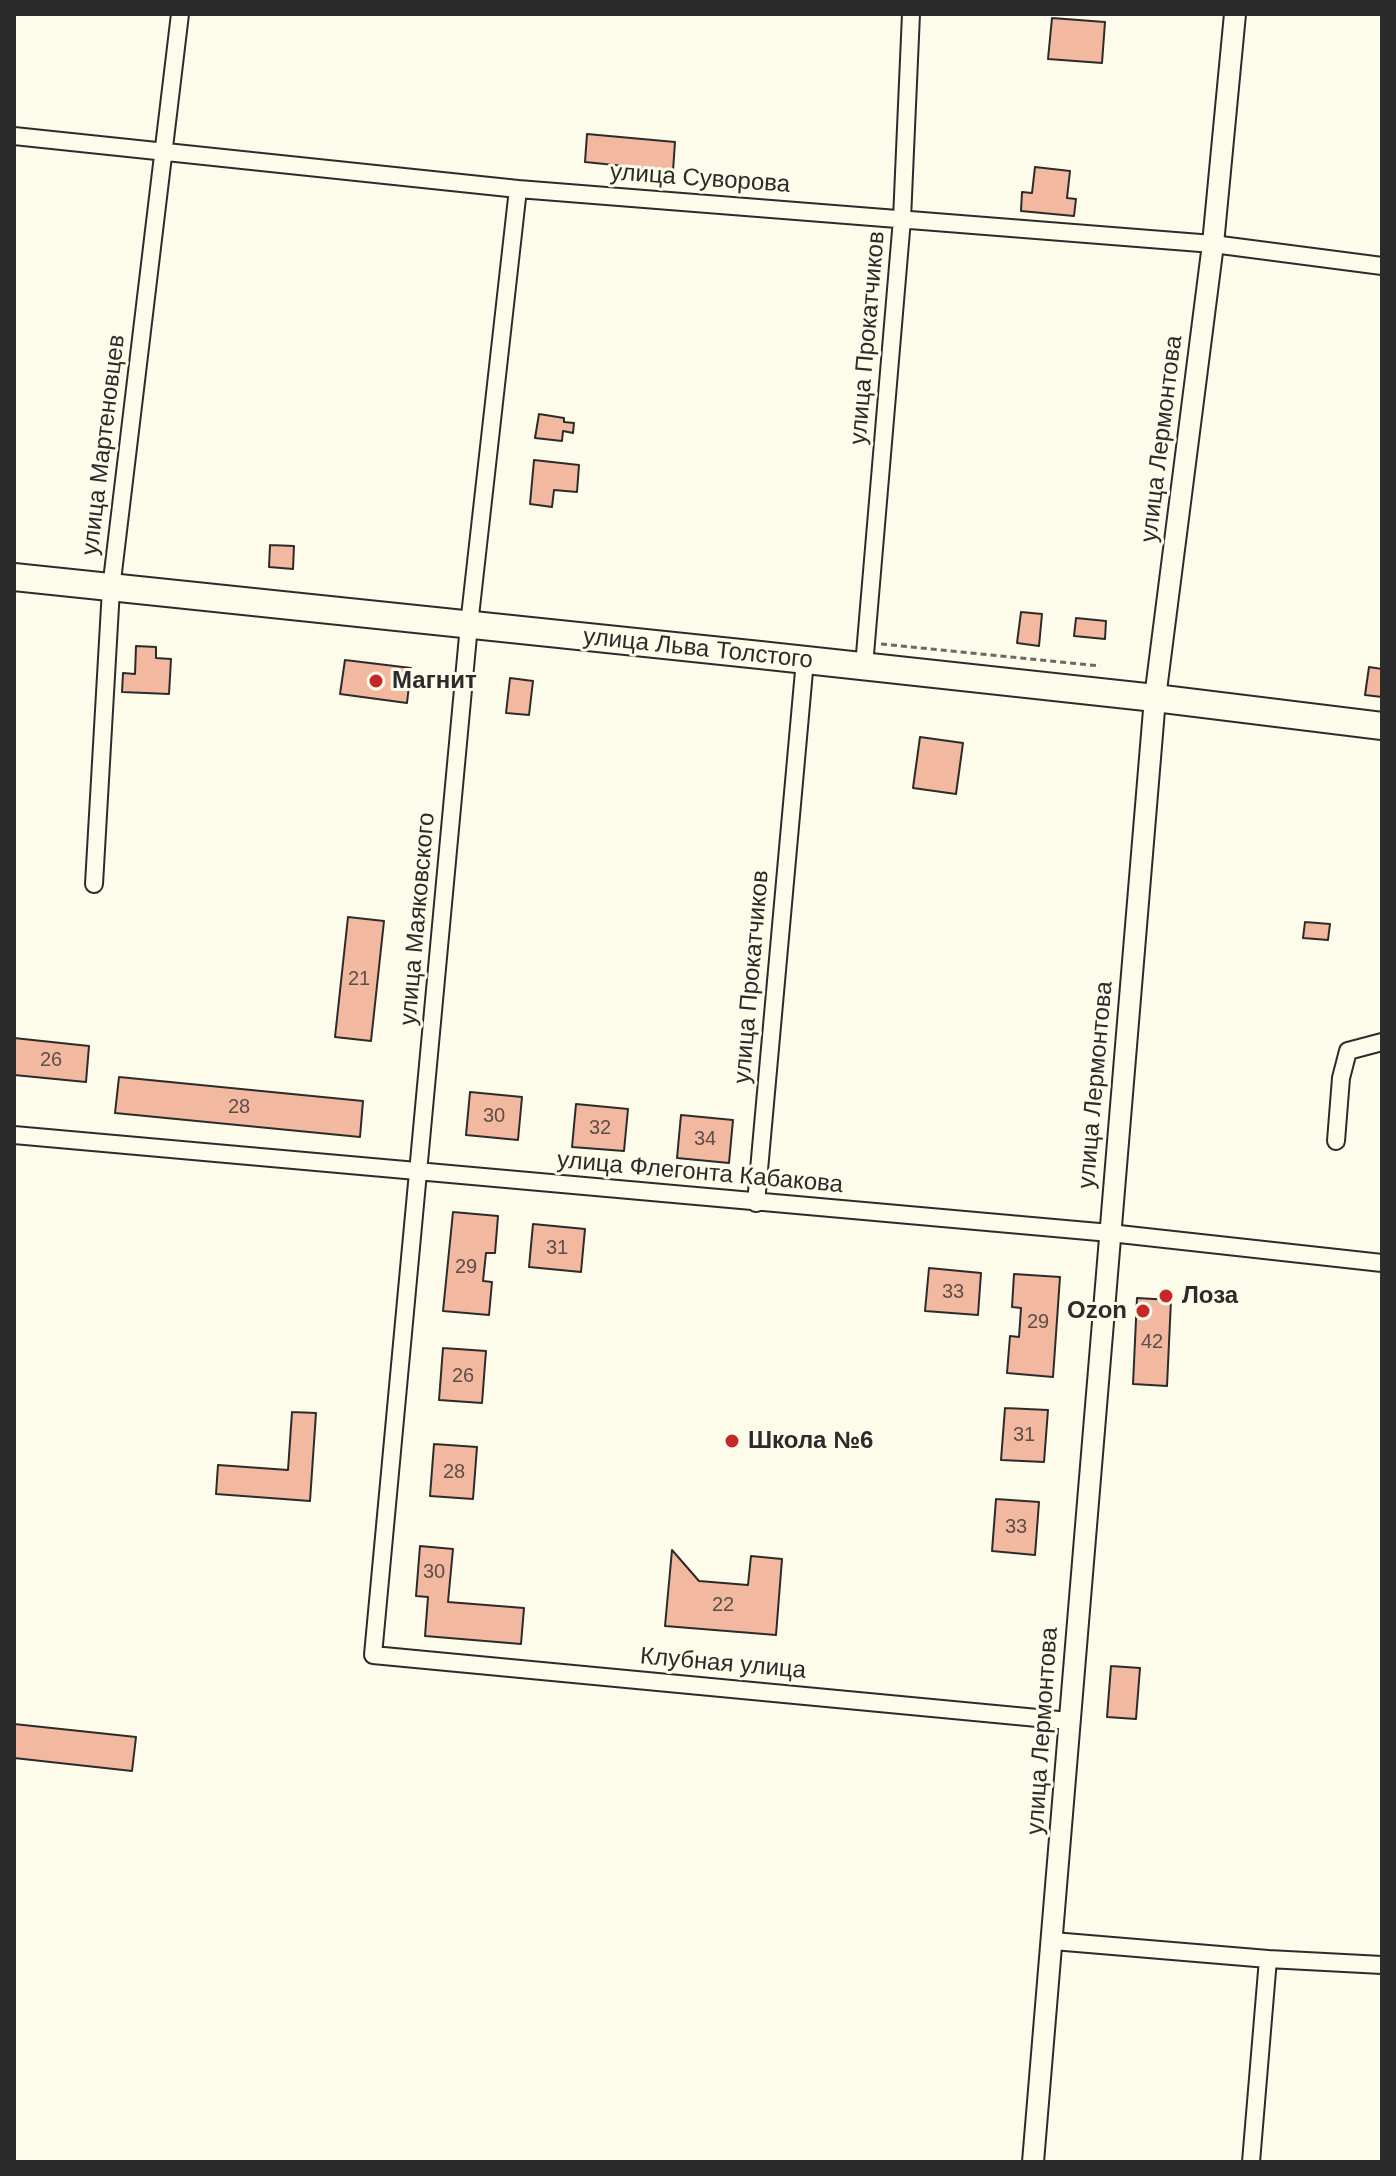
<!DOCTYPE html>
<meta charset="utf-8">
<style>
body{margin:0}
#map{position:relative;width:1396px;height:2176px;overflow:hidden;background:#fdfbea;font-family:Helvetica,sans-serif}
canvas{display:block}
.frame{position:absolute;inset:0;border:16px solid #2b2b2b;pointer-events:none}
</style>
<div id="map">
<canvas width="1396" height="2176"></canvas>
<div class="frame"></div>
</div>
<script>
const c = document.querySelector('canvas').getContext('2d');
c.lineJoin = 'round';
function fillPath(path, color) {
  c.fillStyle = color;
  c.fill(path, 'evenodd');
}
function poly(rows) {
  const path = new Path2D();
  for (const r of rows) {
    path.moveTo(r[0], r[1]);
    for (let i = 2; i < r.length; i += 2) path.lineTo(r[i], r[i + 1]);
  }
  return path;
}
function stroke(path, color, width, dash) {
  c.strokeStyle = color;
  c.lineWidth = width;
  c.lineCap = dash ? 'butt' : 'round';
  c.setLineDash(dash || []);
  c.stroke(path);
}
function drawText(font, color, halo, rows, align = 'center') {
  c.font = font + ' Helvetica,sans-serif';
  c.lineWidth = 6;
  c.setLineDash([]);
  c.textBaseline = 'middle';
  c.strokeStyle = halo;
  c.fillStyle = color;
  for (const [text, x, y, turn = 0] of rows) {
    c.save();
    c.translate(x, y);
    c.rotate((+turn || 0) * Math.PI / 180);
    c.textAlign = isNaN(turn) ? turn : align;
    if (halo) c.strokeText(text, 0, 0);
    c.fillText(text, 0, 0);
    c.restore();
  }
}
const building = poly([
 [1052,18,1105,22,1102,63,1048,59,1052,18],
 [587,134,675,142,673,171,585,162,587,134],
 [1035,167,1070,171,1067,198,1076,199,1074,216,1021,211,1022,192,1032,193,1035,167],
 [539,414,564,418,564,422,574,423,573,433,563,431,562,441,535,438,539,414],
 [534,460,579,465,577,492,554,490,552,507,530,504,534,460],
 [270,545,294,546,293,569,269,567,270,545],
 [1021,612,1042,614,1039,646,1017,643,1021,612],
 [1076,618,1106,621,1105,639,1074,636,1076,618],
 [136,646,156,647,156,658,171,659,169,694,122,692,123,673,135,674,136,646],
 [345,660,411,668,407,703,340,694,345,660],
 [1369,667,1382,669,1382,697,1365,695,1369,667],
 [510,678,533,681,529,715,506,713,510,678],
 [920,737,963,743,956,794,913,788,920,737],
 [348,917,384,921,371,1041,335,1037,348,917],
 [1305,922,1330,924,1328,940,1303,938,1305,922],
 [14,1038,89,1046,86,1082,14,1075,14,1038],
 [119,1077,363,1101,360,1137,115,1113,119,1077],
 [470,1092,522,1097,518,1140,466,1135,470,1092],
 [576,1104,628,1109,624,1151,572,1147,576,1104],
 [681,1115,733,1120,729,1163,677,1158,681,1115],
 [453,1212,498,1216,495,1253,486,1253,483,1281,492,1282,489,1315,443,1311,453,1212],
 [533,1224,585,1229,581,1272,529,1267,533,1224],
 [929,1268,981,1273,978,1315,925,1311,929,1268],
 [1014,1274,1060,1277,1053,1377,1007,1373,1010,1336,1019,1337,1021,1308,1012,1307,1014,1274],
 [1137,1298,1171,1300,1167,1386,1133,1384,1137,1298],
 [443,1348,486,1351,482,1403,439,1400,443,1348],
 [1005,1408,1048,1410,1044,1462,1001,1460,1005,1408],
 [292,1412,316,1413,310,1501,216,1494,218,1465,288,1470,292,1412],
 [434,1444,477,1447,473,1499,430,1496,434,1444],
 [996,1499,1039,1502,1035,1555,992,1551,996,1499],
 [420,1546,453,1549,448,1602,524,1608,521,1644,425,1636,428,1597,416,1596,420,1546],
 [672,1550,699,1581,748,1585,751,1556,782,1559,776,1635,665,1626,672,1550],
 [1111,1666,1140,1668,1136,1719,1107,1717,1111,1666],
 [14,1724,136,1737,132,1771,14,1758,14,1724]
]);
fillPath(building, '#f2b8a0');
stroke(building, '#2b2b2b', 2);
const minor = poly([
 [14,136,518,189,1213,244,1382,266],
 [518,189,469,625,373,1655,1069,1721],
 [864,666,902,219,911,14],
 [94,884,111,589,180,14],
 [14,1135,1110,1233,1382,1263],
 [1336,1141,1341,1078,1348,1051,1382,1042],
 [756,1203,805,660],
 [1053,1941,1268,1959,1382,1965],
 [1251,2162,1268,1959]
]);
const tertiary = poly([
 [1033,2162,1155,698,1213,244,1235,14]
]);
const primary = poly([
 [14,577,760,655,1155,698,1382,726]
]);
stroke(minor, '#2b2b2b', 20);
stroke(tertiary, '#2b2b2b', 24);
stroke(primary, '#2b2b2b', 30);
stroke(poly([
 [881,644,1100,666]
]), '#6a6964', 3, [6, 4]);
stroke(minor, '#fdfbea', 16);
stroke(tertiary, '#fdfbea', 20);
stroke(primary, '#fdfbea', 26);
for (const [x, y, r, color] of [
 [376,681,8,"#c62828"],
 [1166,1296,8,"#c62828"],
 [1143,1311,8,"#c62828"],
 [732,1441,8,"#c62828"]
]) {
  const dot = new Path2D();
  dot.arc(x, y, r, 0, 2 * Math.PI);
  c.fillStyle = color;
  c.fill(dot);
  stroke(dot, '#fdfbea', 3);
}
drawText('20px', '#5d4e48', null, [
 ["21",359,979],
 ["26",51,1060],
 ["28",239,1107],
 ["30",494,1116],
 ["32",600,1128],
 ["34",705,1139],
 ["31",557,1248],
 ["29",466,1267],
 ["33",953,1292],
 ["29",1038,1322],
 ["42",1152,1342],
 ["26",463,1376],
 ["31",1024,1435],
 ["28",454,1472],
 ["33",1016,1527],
 ["30",434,1572],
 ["22",723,1605]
]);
drawText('24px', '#2b2b2b', '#fdfbea', [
 ["улица Суворова",700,179,4],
 ["улица Прокатчиков",868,338,-85],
 ["улица Лермонтова",1162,439,-83],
 ["улица Мартеновцев",104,445,-83],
 ["улица Льва Толстого",698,649,6],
 ["улица Маяковского",418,919,-85],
 ["улица Прокатчиков",752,977,-85],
 ["улица Лермонтова",1096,1085,-85],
 ["улица Флегонта Кабакова",700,1173,5],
 ["Клубная улица",723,1664,5],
 ["улица Лермонтова",1043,1731,-86]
]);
drawText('bold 24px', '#2b2b2b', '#fdfbea', [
 ["Магнит",392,681],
 ["Лоза",1182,1296],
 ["Ozon",1127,1311,"right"],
 ["Школа №6",748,1441]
], 'left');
</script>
